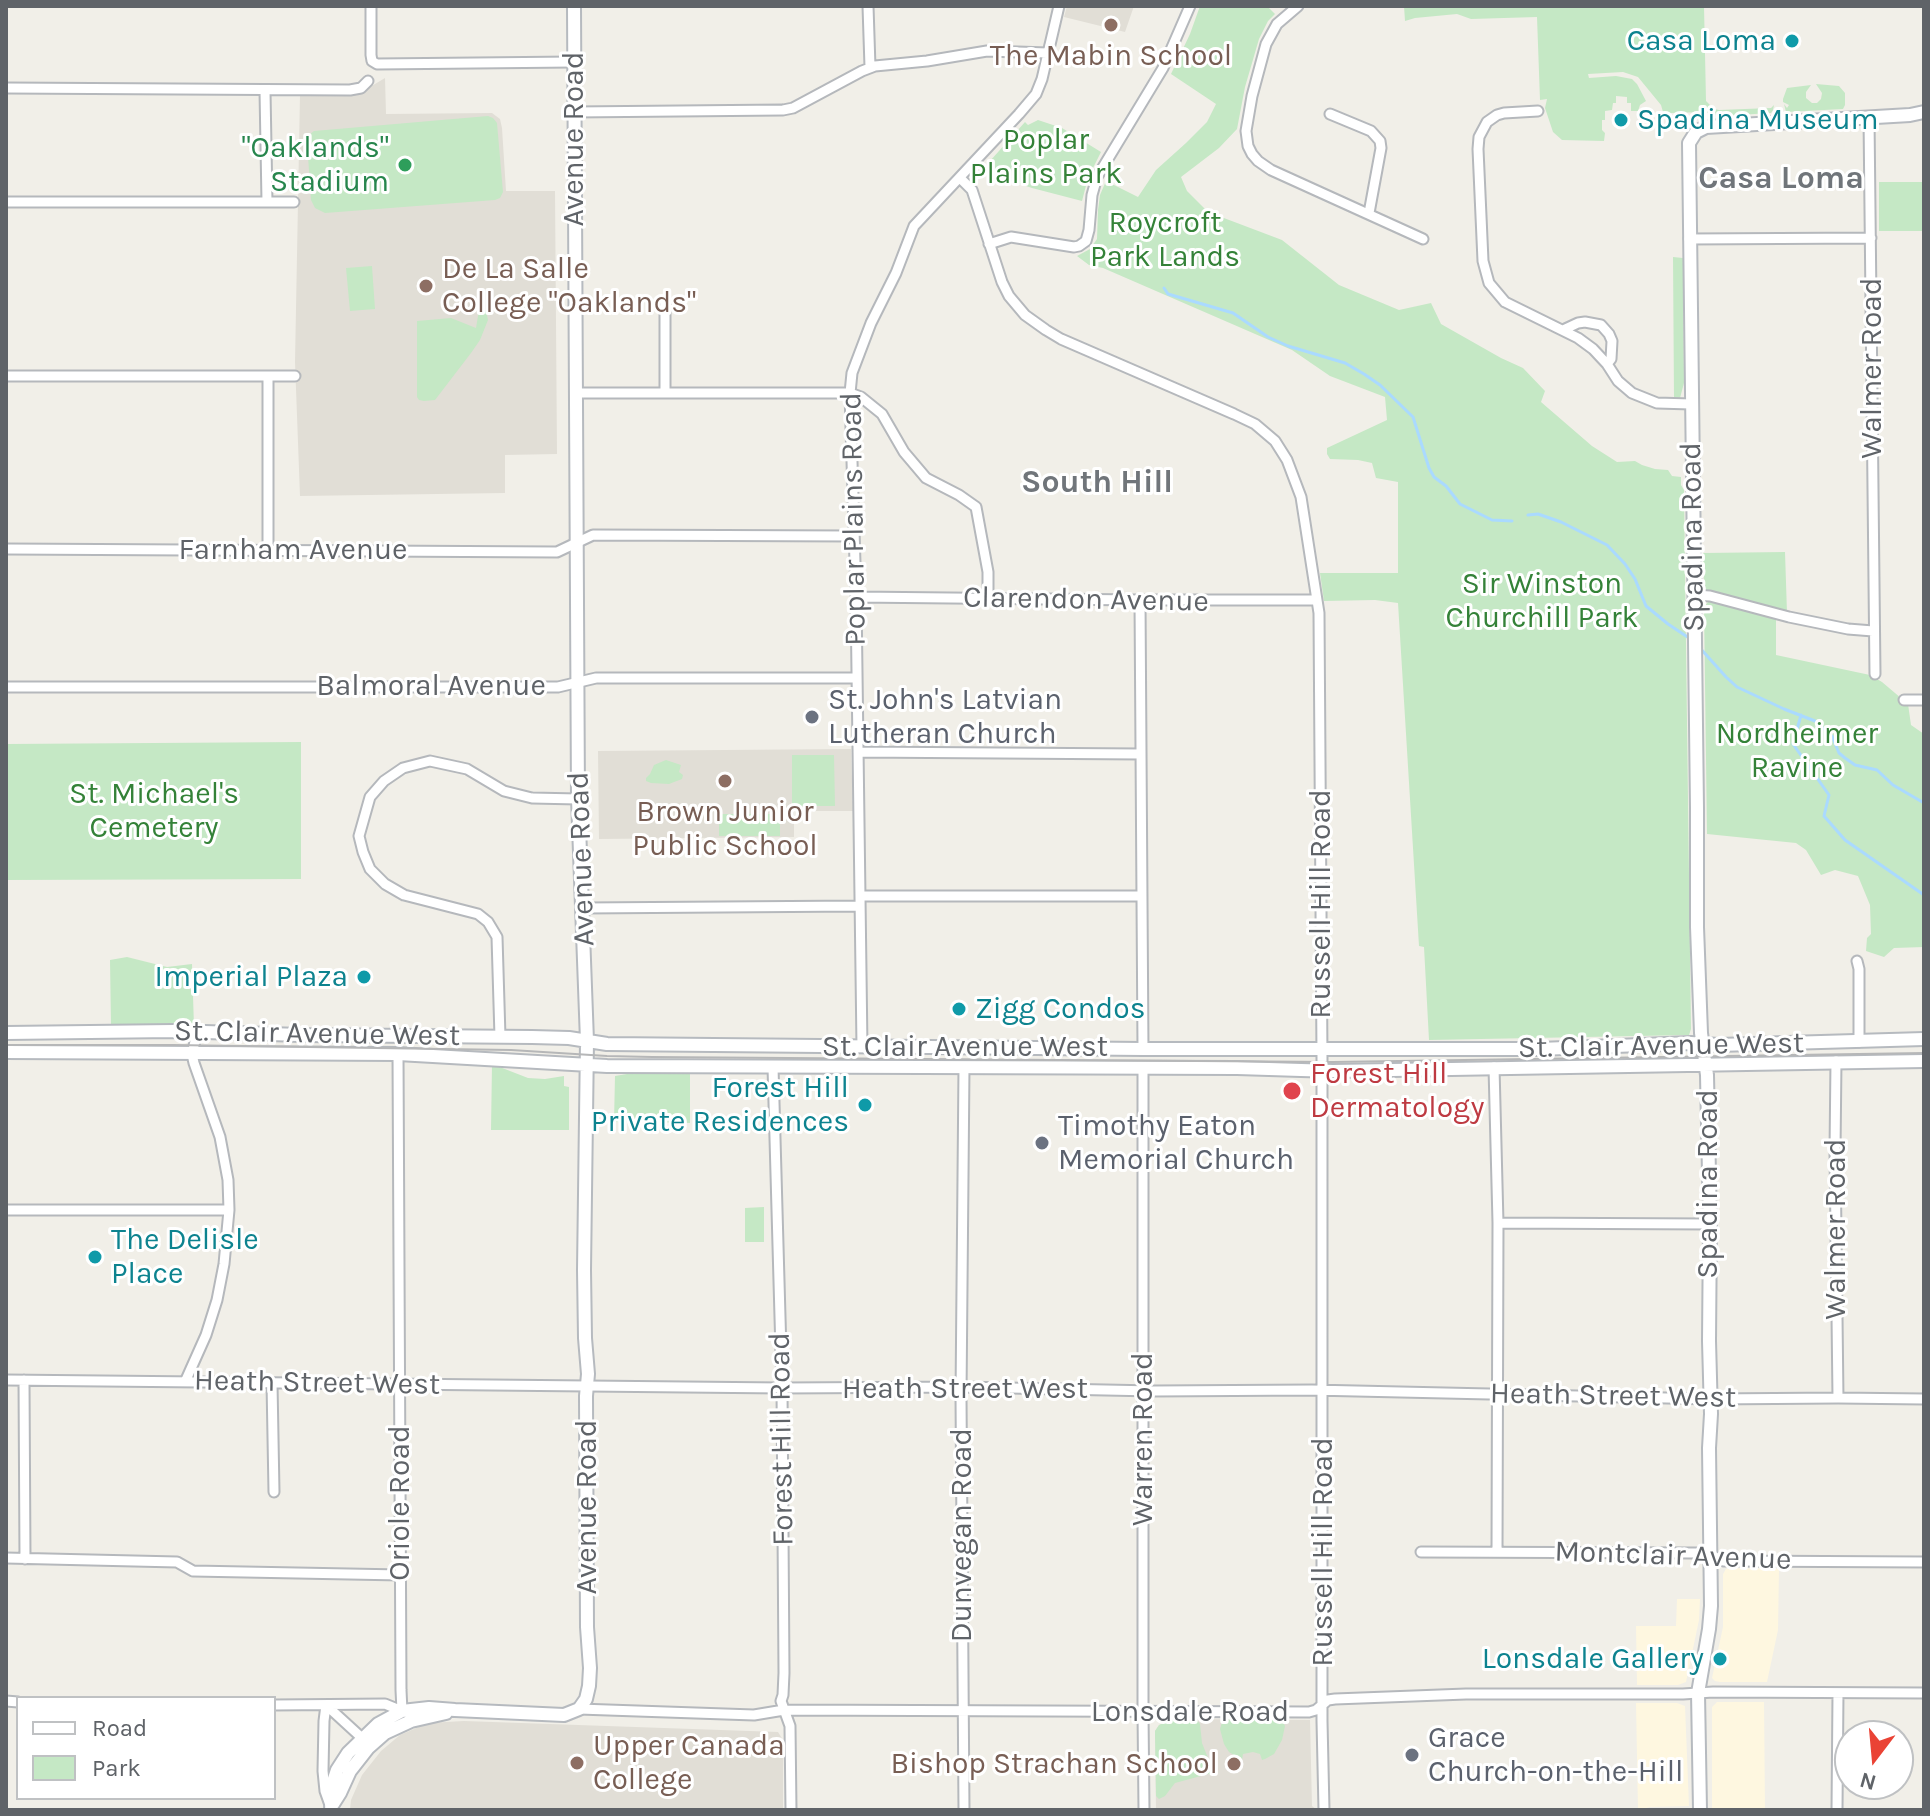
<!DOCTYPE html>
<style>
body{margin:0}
#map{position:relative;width:1930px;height:1816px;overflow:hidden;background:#f1efe8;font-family:Karla,sans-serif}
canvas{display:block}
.frame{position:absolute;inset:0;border:8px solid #5f6368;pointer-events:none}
.legend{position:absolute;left:16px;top:1696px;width:260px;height:104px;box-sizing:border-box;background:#fff;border:2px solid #bfc1c3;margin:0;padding:10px 14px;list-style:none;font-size:24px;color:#5f6368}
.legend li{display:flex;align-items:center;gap:16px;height:40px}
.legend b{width:40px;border:2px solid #bfc1c3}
.north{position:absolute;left:1834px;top:1720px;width:80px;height:80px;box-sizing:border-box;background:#fff;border:2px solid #bfc1c3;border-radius:50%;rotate:196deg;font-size:22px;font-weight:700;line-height:32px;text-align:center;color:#5f6368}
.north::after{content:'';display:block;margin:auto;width:28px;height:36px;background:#ea4335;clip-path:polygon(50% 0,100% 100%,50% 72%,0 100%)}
</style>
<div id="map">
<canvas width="1930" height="1816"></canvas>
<div class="frame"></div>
<ul class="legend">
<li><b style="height:10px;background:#fff"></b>Road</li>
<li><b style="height:22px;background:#c5e8c5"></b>Park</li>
</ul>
<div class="north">N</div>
</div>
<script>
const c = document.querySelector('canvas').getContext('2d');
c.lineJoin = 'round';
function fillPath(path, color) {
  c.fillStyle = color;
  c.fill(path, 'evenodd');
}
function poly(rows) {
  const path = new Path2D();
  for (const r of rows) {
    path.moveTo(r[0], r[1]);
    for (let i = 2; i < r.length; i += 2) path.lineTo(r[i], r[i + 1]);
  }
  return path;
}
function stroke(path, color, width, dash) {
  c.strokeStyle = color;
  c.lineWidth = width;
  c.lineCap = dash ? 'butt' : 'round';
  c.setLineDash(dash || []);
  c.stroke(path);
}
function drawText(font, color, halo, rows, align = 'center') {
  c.font = font + ' Karla,sans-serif';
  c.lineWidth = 6;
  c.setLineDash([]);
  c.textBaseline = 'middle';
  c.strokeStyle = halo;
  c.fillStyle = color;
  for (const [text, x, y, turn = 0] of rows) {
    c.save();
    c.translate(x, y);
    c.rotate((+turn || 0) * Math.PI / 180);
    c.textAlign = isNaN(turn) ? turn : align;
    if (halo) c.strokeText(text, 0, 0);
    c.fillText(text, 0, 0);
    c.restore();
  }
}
fillPath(poly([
 [1730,1568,1779,1569,1778,1630,1767,1682,1720,1682,1715,1681,1712,1678,1723,1627,1723,1574,1726,1569],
 [1677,1599,1700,1599,1699,1620,1686,1682,1678,1685,1637,1685,1636,1626,1676,1626],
 [1717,1702,1764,1702,1765,1810,1712,1810,1712,1707],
 [1636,1703,1677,1703,1685,1706,1689,1806,1650,1807,1638,1810]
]), '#fef7e0');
fillPath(poly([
 [1067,6,1134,6,1125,32,1064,17],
 [385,78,386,114,492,113,500,119,502,128,506,191,555,191,557,454,505,455,505,493,300,496,295,362,300,95,360,93],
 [851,749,853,811,794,811,794,837,599,839,598,751],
 [1172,1719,1310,1720,1312,1806,1317,1810,1156,1810,1155,1731,1159,1725],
 [464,1721,778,1732,783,1740,783,1810,350,1810,351,1800,362,1775,381,1751,400,1735,428,1723]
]), '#e1ded6');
fillPath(poly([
 [1200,6,1267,6,1275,14,1268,21,1259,39,1245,87,1237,129,1219,148,1181,177,1187,191,1208,212,1282,240,1339,285,1399,310,1431,303,1441,324,1501,358,1523,368,1545,391,1541,402,1592,446,1617,462,1635,461,1642,465,1655,469,1668,470,1672,476,1681,477,1681,485,1684,490,1691,1029,1689,1035,1429,1040,1424,947,1419,946,1398,603,1375,600,1324,601,1320,573,1398,573,1398,482,1376,478,1372,463,1358,460,1330,459,1327,454,1327,448,1387,420,1385,397,1330,376,1292,350,1103,268,1089,265,1077,256,1090,249,1097,239,1098,210,1100,195,1106,181,1138,197,1156,170,1186,143,1207,122,1216,104,1171,74,1190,34],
 [1404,6,1559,6,1559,8,1575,6,1704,6,1706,101,1714,109,1719,110,1771,108,1774,105,1773,110,1771,113,1722,116,1704,112,1671,113,1671,122,1665,119,1661,105,1638,77,1623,72,1588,74,1589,78,1616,76,1632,79,1637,84,1646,101,1640,105,1638,111,1631,111,1631,103,1627,103,1627,97,1616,96,1616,103,1613,103,1612,110,1605,111,1605,120,1602,120,1602,130,1605,133,1604,141,1562,140,1553,132,1545,108,1547,99,1540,100,1537,17,1471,19,1457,14,1415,18,1405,21],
 [1816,84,1839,86,1845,93,1845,105,1843,109,1786,112,1784,104,1787,108,1789,105,1783,102,1783,99,1787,88,1811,85,1806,92,1806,98,1812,103,1817,103,1821,99,1822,93],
 [488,116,493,118,497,123,503,192,500,198,495,200,325,213,315,208,311,200,307,141,309,135,314,131],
 [1038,120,1062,128,1101,152,1088,178,1082,201,1032,188,981,171,1025,122,1028,125],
 [1879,182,1924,182,1924,231,1879,231],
 [1673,257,1683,258,1684,383,1680,398,1674,398],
 [372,266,375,309,350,311,346,268],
 [481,308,486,311,488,320,480,340,471,353,435,400,424,401,419,400,417,397,417,321,451,318,476,328,479,310],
 [1785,552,1787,613,1707,591,1704,586,1703,553],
 [1711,601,1776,619,1776,655,1870,675,1882,682,1908,704,1911,725,1924,734,1924,947,1894,948,1884,957,1866,951,1867,938,1871,934,1870,905,1858,876,1835,870,1821,875,1806,850,1796,843,1707,834,1704,607,1708,602],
 [301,742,301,879,6,880,6,744],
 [792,755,834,755,835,806,792,806],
 [666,760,681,765,679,772,683,775,682,779,669,784,651,783,646,781,646,778,650,774,654,765],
 [719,814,780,814,780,836,719,836],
 [127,957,167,967,192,964,194,1027,111,1026,110,960],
 [492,1064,528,1078,545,1079,564,1076,564,1086,569,1087,569,1130,491,1130],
 [627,1074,690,1074,690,1123,614,1122,615,1076],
 [764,1207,764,1242,745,1242,745,1208],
 [1172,1719,1196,1719,1200,1724,1202,1743,1208,1758,1212,1763,1212,1773,1175,1783,1165,1796,1159,1799,1156,1796,1155,1731,1159,1725],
 [1223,1719,1282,1720,1285,1726,1282,1740,1274,1754,1265,1759,1262,1760,1260,1754,1253,1752,1243,1754,1242,1760,1229,1752,1224,1744,1220,1729]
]), '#c5e8c5');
stroke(poly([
 [1164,288,1168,294,1233,313,1268,337,1288,346,1345,363,1364,374,1380,385,1413,417,1429,468,1434,477,1446,486,1460,504,1492,520,1512,521],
 [1528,515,1538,514,1561,522,1607,545,1625,564,1635,579,1646,606,1668,624,1692,640],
 [1700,648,1726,677,1737,687,1784,709,1815,721,1832,736,1839,753,1845,758,1855,765,1877,770,1893,785,1924,803],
 [1801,715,1793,744,1829,795,1824,816,1845,840,1924,895]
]), '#aadaff', 3);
const street = poly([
 [371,6,371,55,372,61,377,64,573,62],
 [868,6,870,67],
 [1298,6,1277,24,1266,44,1252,96,1246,131,1248,146,1252,154,1258,161,1271,170,1423,239],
 [6,88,350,90,361,88,368,81],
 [265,91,267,202],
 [1538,111,1504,113,1497,115,1487,122,1479,137,1478,149,1483,261,1489,283,1505,302,1578,338,1593,349,1607,364,1618,381,1632,393,1657,403,1691,404],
 [574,112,783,110,793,108,862,71,875,66,927,61,987,51,1048,53],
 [1330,114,1371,131,1380,141,1381,148,1369,213],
 [1869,117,1875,674],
 [960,178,972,190,1002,282,1009,296,1025,315,1046,330,1061,339,1234,414,1255,424,1275,441,1287,460,1301,497,1319,613,1322,1057,1322,1721,1324,1810],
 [6,202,294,202],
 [1689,239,1871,238],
 [989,244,1011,237,1074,247,1079,246,1086,241,1089,230,1092,195,1097,177,1163,68,1190,6],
 [665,304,665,392],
 [1563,330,1578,323,1585,322,1601,325,1609,334,1612,341,1611,359,1607,364],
 [6,376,295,376],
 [268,376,268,551],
 [575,393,850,393,861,397,882,414,904,452,926,478,959,495,976,507,988,572,988,599],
 [6,549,557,552,593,535,853,536],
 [1694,595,1710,596,1789,617,1848,629,1873,631],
 [856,597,1140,600,1317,600],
 [1140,600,1143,1049],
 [6,687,558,687,596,678,856,678],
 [1904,700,1924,700],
 [858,752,1141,754],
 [860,896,1142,896],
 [584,908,859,906],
 [1857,961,1859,969,1859,1042],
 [500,1037,497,937,488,922,478,914,404,895,385,884,370,869,363,852,359,836,370,797,384,781,403,768,430,761,467,769,504,791,532,798,578,799],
 [862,1047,856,597,850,393,852,373,871,323,896,273,914,226,1019,114,1036,94,1042,79,1059,6],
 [1836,1061,1835,1151,1838,1398],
 [773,1067,782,1388,784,1673,783,1695,781,1701,790,1726,791,1810],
 [964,1067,961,1396,964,1810],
 [1494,1067,1498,1223,1497,1551],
 [1143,1069,1143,1712,1144,1810],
 [6,1210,229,1210],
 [1498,1223,1710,1224],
 [6,1380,782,1388,961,1387,1154,1391,1312,1390,1711,1399,1838,1398,1924,1399],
 [24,1380,25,1559],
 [185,1382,206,1335,217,1300,224,1264,229,1210,228,1180,220,1137,194,1063,192,1054,197,1033],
 [272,1383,274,1492],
 [1421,1552,1696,1553,1710,1555,1724,1561,1924,1562],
 [6,1558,177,1562,193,1571,401,1575],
 [6,1701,18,1702],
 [274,1705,385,1704,402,1711,401,1690,398,1054],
 [326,1705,324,1721,323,1771,325,1791,330,1805],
 [326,1705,362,1738],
 [579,1709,754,1715,784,1710,1309,1712,1316,1710,1328,1700,1335,1699,1466,1694,1683,1694,1713,1692,1924,1693],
 [1837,1810,1838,1693]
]);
const secondary = poly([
 [6,1033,173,1031,301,1035,532,1037,569,1038,607,1044,1143,1049,1540,1049,1691,1043,1718,1045,1924,1039],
 [6,1052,398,1054,607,1066,1237,1068,1333,1071,1924,1061],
 [333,1804,340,1793,350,1771,368,1748,385,1733,411,1721,446,1713],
 [331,1810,333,1782,337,1770,348,1753,378,1724,402,1711,429,1708,455,1710,564,1715,579,1709,586,1699,589,1686,590,1668,587,1627,586,1396,588,1374,585,1338,584,1270,587,1041,578,799,574,6],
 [1700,1810,1698,1693,1709,1629,1711,1606,1709,1448,1711,1414,1709,1341,1710,1224,1707,1075,1701,1033,1697,927,1697,808,1689,143,1696,132,1706,127,1910,115,1924,112]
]);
stroke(street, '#b5b8bc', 13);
stroke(secondary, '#b6babf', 16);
stroke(street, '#fff', 9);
stroke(secondary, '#fff', 12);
stroke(poly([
 [6,1045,173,1045,511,1050,607,1056,652,1057,1333,1062,1924,1053]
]), '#b6b7b8', 2);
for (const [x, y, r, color] of [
 [1111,25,8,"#8d6e63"],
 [1792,41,8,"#0f9aa8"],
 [1621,120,8,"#0f9aa8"],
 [405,165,8,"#2e9e5b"],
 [426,286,8,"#8d6e63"],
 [812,717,8,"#6b7280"],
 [725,781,8,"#8d6e63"],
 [364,977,8,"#0f9aa8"],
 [959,1009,8,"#0f9aa8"],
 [1292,1091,10,"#e0444e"],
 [865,1105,8,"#0f9aa8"],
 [1042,1143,8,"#6b7280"],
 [95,1257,8,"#0f9aa8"],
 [1720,1659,8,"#0f9aa8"],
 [1412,1755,8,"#6b7280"],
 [577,1763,8,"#8d6e63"],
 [1234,1764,8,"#8d6e63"]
]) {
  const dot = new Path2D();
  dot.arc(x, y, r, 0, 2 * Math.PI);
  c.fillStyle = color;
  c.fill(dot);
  stroke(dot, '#fff', 3);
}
drawText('30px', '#0d838f', '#fff', [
 ["Casa Loma",1776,41],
 ["Spadina Museum",1637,120,"left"],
 ["Imperial Plaza",348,977],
 ["Zigg Condos",975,1009,"left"],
 ["Forest Hill",849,1088],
 ["Private Residences",849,1122],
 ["The Delisle",111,1240,"left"],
 ["Place",111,1274,"left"],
 ["Lonsdale Gallery",1704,1659]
], 'right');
drawText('30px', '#785e54', '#fff', [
 ["The Mabin School",1111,56],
 ["De La Salle",442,269,"left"],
 ["College \"Oaklands\"",442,303,"left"],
 ["Brown Junior",725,812],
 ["Public School",725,846],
 ["Upper Canada",593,1746,"left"],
 ["College",593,1780,"left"],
 ["Bishop Strachan School",1218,1764,"right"]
]);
drawText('30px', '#5f6368', '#fff', [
 ["Avenue Road",574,139,-90],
 ["Walmer Road",1872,368,-90],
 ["Poplar Plains Road",854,519,-91],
 ["Spadina Road",1693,537,-91],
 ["Farnham Avenue",293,550],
 ["Clarendon Avenue",1086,600,1],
 ["Balmoral Avenue",431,686],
 ["Avenue Road",582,859,-92],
 ["Russell Hill Road",1321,904,-90],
 ["St. Clair Avenue West",317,1034,1],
 ["St. Clair Avenue West",1661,1046,-1],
 ["St. Clair Avenue West",965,1047],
 ["Spadina Road",1708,1184,-90],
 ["Walmer Road",1836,1229,-90],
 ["Heath Street West",317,1383,1],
 ["Heath Street West",965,1389],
 ["Heath Street West",1613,1396,1],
 ["Forest Hill Road",782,1439,-91],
 ["Warren Road",1143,1439,-90],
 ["Oriole Road",400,1503,-90],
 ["Avenue Road",587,1507,-90],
 ["Dunvegan Road",962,1535,-90],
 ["Russell Hill Road",1323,1552,-90],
 ["Montclair Avenue",1673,1556,2],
 ["Lonsdale Road",1190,1712]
]);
drawText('30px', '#348238', '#fff', [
 ["Poplar",1046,140],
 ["Plains Park",1046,174],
 ["Roycroft",1165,223],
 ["Park Lands",1165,257],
 ["Sir Winston",1542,584],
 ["Churchill Park",1542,618],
 ["Nordheimer",1797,734],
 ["Ravine",1797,768],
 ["St. Michael's",154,794],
 ["Cemetery",154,828]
]);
drawText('30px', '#27864d', '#fff', [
 ["\"Oaklands\"",389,148],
 ["Stadium",389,182]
], 'right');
drawText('30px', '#5b616d', '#fff', [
 ["St. John's Latvian",828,700],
 ["Lutheran Church",828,734],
 ["Timothy Eaton",1058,1126],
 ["Memorial Church",1058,1160],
 ["Grace",1428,1738],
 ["Church-on-the-Hill",1428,1772]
], 'left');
drawText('30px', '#be3a42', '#fff', [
 ["Forest Hill",1310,1074],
 ["Dermatology",1310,1108]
], 'left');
drawText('bold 32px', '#70757a', '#fff', [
 ["Casa Loma",1781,179],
 ["South Hill",1097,483]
]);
</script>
